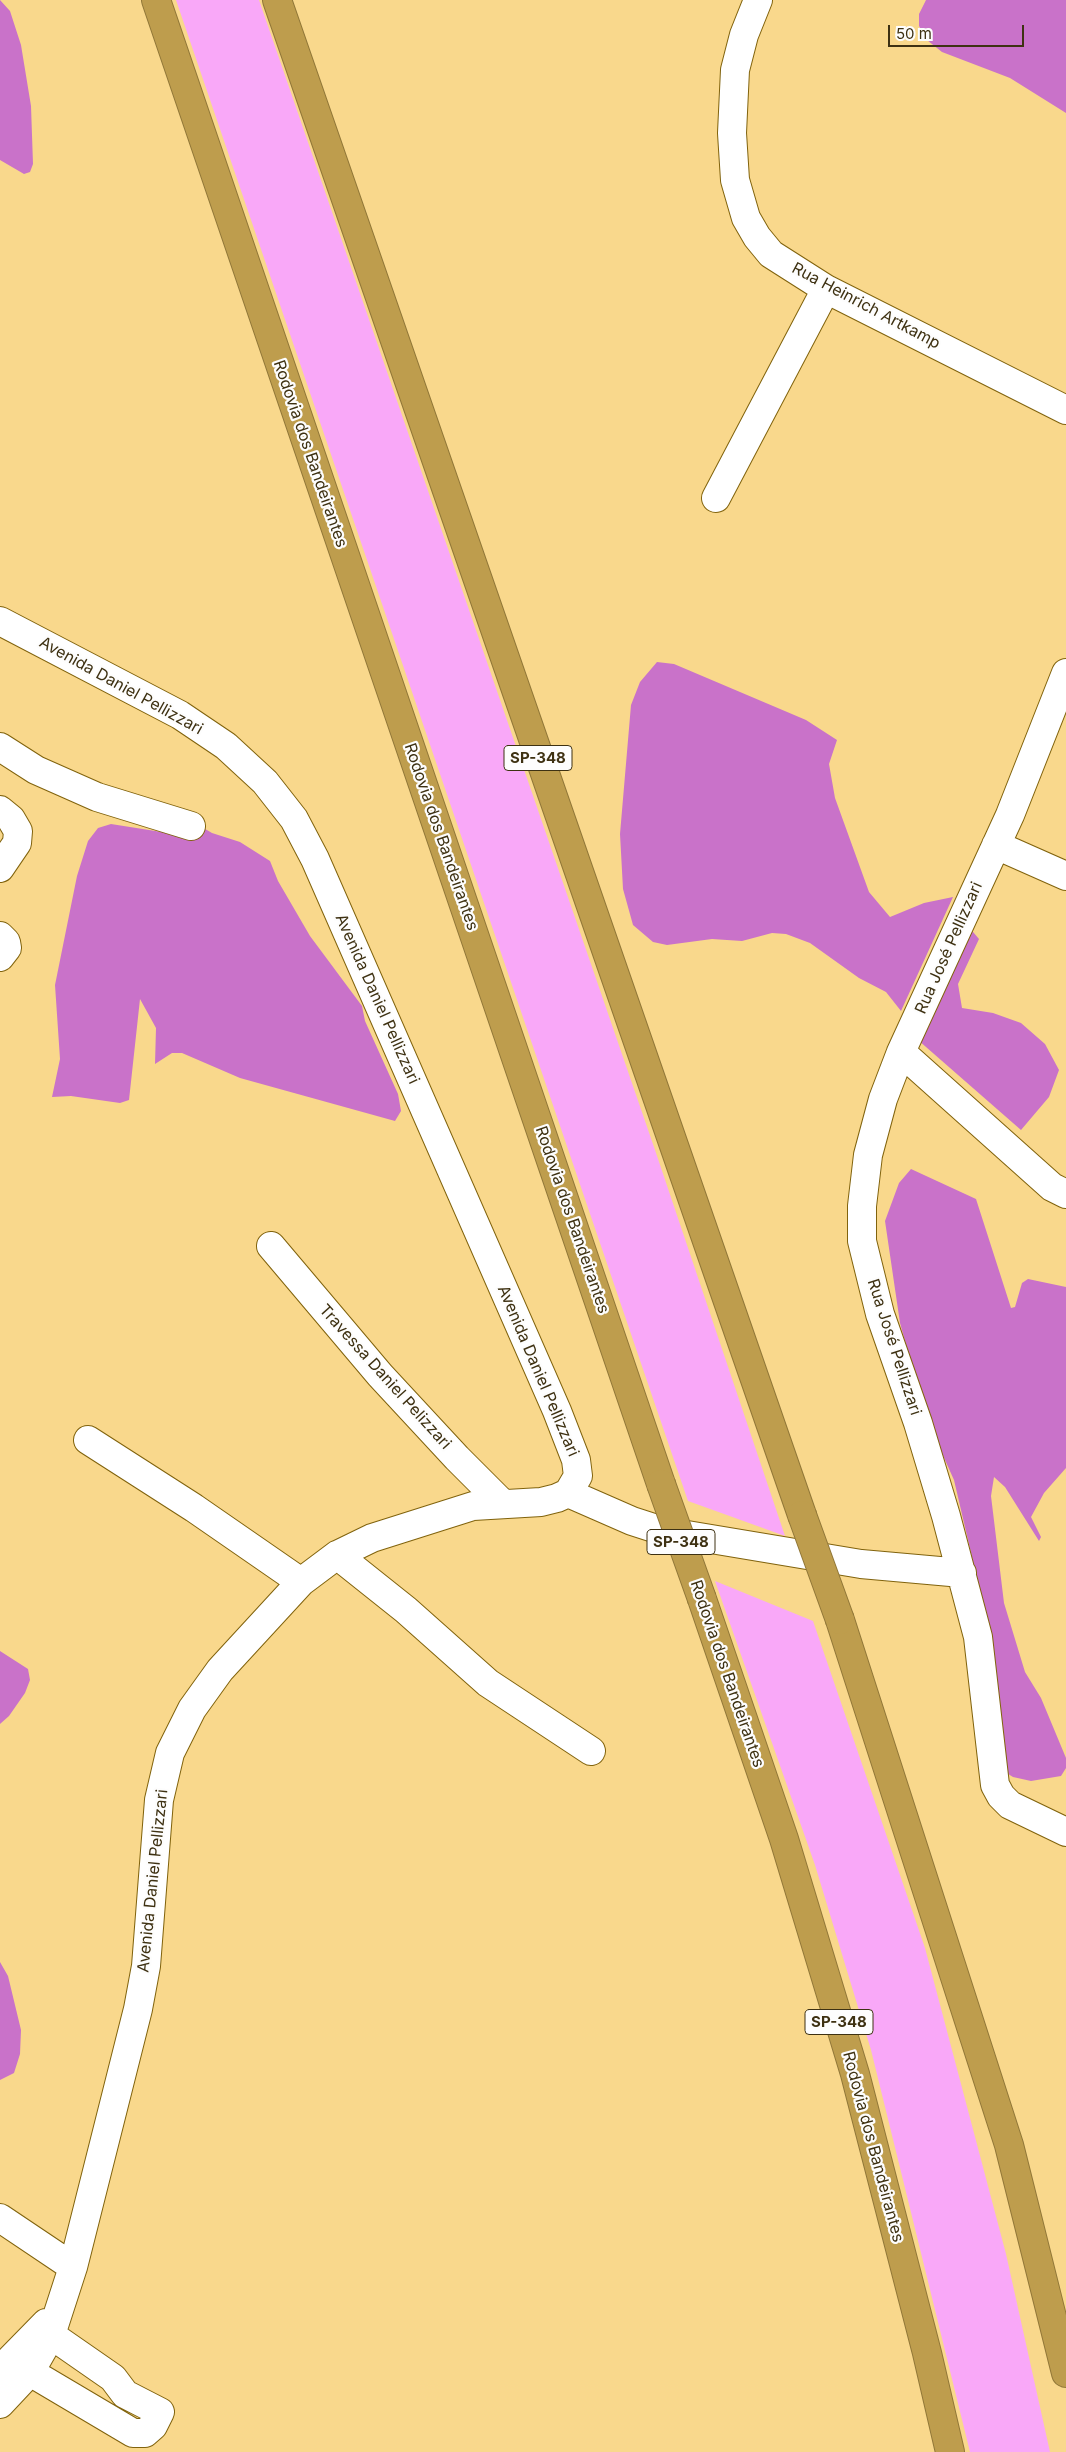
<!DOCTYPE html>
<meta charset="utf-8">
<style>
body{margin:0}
#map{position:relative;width:1066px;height:2452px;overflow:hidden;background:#f9d88c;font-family:Inter,sans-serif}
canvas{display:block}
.scale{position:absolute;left:888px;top:25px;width:136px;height:22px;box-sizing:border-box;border:2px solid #3e3112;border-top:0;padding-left:6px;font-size:15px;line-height:18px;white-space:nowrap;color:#3e3112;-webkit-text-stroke:4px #fdfdfd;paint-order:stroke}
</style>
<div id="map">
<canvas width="1066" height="2452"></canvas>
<div class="scale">50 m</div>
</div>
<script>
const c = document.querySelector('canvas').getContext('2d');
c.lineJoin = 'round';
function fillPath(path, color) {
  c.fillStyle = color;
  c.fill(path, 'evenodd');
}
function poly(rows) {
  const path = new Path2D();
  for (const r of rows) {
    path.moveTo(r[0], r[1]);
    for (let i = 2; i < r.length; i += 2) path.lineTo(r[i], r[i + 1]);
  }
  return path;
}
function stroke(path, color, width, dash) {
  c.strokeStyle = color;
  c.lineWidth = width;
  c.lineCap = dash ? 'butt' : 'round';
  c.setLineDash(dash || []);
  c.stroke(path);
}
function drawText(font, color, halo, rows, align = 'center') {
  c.font = font + ' Inter,sans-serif';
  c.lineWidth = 4.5;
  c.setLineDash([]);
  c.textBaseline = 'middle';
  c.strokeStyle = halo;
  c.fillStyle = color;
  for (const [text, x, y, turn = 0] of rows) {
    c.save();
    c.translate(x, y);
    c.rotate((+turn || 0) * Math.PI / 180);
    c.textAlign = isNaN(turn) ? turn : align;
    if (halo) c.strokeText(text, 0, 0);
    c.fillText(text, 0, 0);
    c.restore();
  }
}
fillPath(poly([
 [176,0,259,0,655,1150,785,1536,688,1501],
 [715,1581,813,1621,925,1948,1006,2254,1050,2452,970,2452,871,2050,815,1865]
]), '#f9a8f8');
fillPath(poly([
 [0,0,10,11,21,45,31,106,33,164,30,172,24,174,0,160],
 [926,0,1066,0,1066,113,1010,78,942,52,927,40,919,26,919,14],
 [657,662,674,664,806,720,837,740,829,764,835,798,869,892,890,917,924,903,953,897,901,1011,886,992,859,978,810,943,786,934,772,933,742,941,712,939,667,945,653,942,633,925,623,889,620,834,631,705,640,682],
 [195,823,212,833,240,842,270,861,278,881,310,936,362,1006,365,1021,398,1094,401,1111,395,1121,240,1078,182,1053,172,1053,155,1064,156,1028,140,999,129,1100,120,1103,71,1096,52,1097,60,1059,55,985,77,876,88,841,98,828,111,824,168,833],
 [968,926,979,939,958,984,962,1008,993,1013,1021,1023,1045,1044,1059,1070,1049,1097,1021,1130,918,1040],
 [911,1169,976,1199,1011,1308,1015,1307,1022,1283,1028,1279,1066,1287,1066,1468,1044,1493,1031,1517,1041,1537,1039,1541,1005,1487,994,1477,991,1496,1004,1603,1025,1672,1041,1698,1066,1758,1066,1768,1061,1776,1031,1781,1013,1777,1000,1769,994,1671,975,1570,954,1480,927,1420,900,1323,885,1221,899,1183],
 [0,1651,28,1669,30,1680,25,1693,9,1716,0,1724],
 [0,1962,8,1976,21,2030,20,2054,14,2073,0,2080]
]), '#c972c9');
const minor = poly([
 [758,0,744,35,735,70,732,133,735,180,746,218,757,237,771,254,826,289,1066,410],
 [716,498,826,289],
 [0,621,180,715,226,746,265,782,294,819,315,859,557,1411,576,1460,578,1476,568,1493,557,1498,541,1502,473,1506,372,1538,337,1555,301,1582,220,1670,192,1709,170,1753,159,1800,146,1966,138,2009,73,2267,51,2335,30,2372,0,2404],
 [1066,673,1010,815,901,1052,883,1099,868,1155,862,1206,862,1241,880,1314,918,1423,946,1516,978,1637,995,1785,1001,1796,1010,1805,1066,1832],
 [0,747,36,770,97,797,191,826],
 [0,810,11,819,18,831,17,843,0,868],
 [996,845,1066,876],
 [0,936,6,942,7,948,0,957],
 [901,1052,1052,1187,1066,1194],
 [271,1246,380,1375,457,1458,503,1504],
 [88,1440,194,1508,301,1582],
 [568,1493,632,1521,663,1531,861,1564,962,1573],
 [337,1555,406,1610,488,1683,591,1751],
 [0,2218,73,2267],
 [0,2370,46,2323],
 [30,2372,133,2433,145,2433,153,2426,160,2412,125,2394,113,2378,41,2328]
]);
const highway = poly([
 [156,0,661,1484],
 [277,0,802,1515],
 [702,1599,784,1839,855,2074,927,2353,950,2452],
 [840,1620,1009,2145,1066,2373]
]);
stroke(minor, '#81630d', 30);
stroke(highway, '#917738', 30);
stroke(minor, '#fff', 28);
stroke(highway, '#be9d4d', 28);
const highwayBridge = poly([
 [661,1484,702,1599],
 [802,1515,840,1620]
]);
stroke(highwayBridge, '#917738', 30, []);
stroke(highwayBridge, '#be9d4d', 28);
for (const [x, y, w] of [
 [538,758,68],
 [681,1542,68],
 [839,2022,68]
]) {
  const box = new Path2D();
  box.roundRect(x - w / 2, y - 12.5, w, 25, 4);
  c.fillStyle = '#fdfdfd';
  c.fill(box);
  stroke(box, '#3e3112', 1);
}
drawText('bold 15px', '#3e3112', null, [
 ["SP-348",538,758],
 ["SP-348",681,1542],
 ["SP-348",839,2022]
]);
drawText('16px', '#3e3112', '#fdfdfd', [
 ["Rua Heinrich Artkamp",866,306,28],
 ["Rodovia dos Bandeirantes",310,454,71],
 ["Avenida Daniel Pellizzari",121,686,29],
 ["Rodovia dos Bandeirantes",441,837,71],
 ["Rua José Pellizzari",949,948,-66],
 ["Avenida Daniel Pellizzari",377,999,66],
 ["Rodovia dos Bandeirantes",572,1220,71],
 ["Rua José Pellizzari",894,1347,72],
 ["Avenida Daniel Pellizzari",538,1371,67],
 ["Travessa Daniel Pelizzari",385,1377,48],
 ["Rodovia dos Bandeirantes",727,1674,71],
 ["Avenida Daniel Pellizzari",153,1881,-84],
 ["Rodovia dos Bandeirantes",873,2147,75]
]);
</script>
